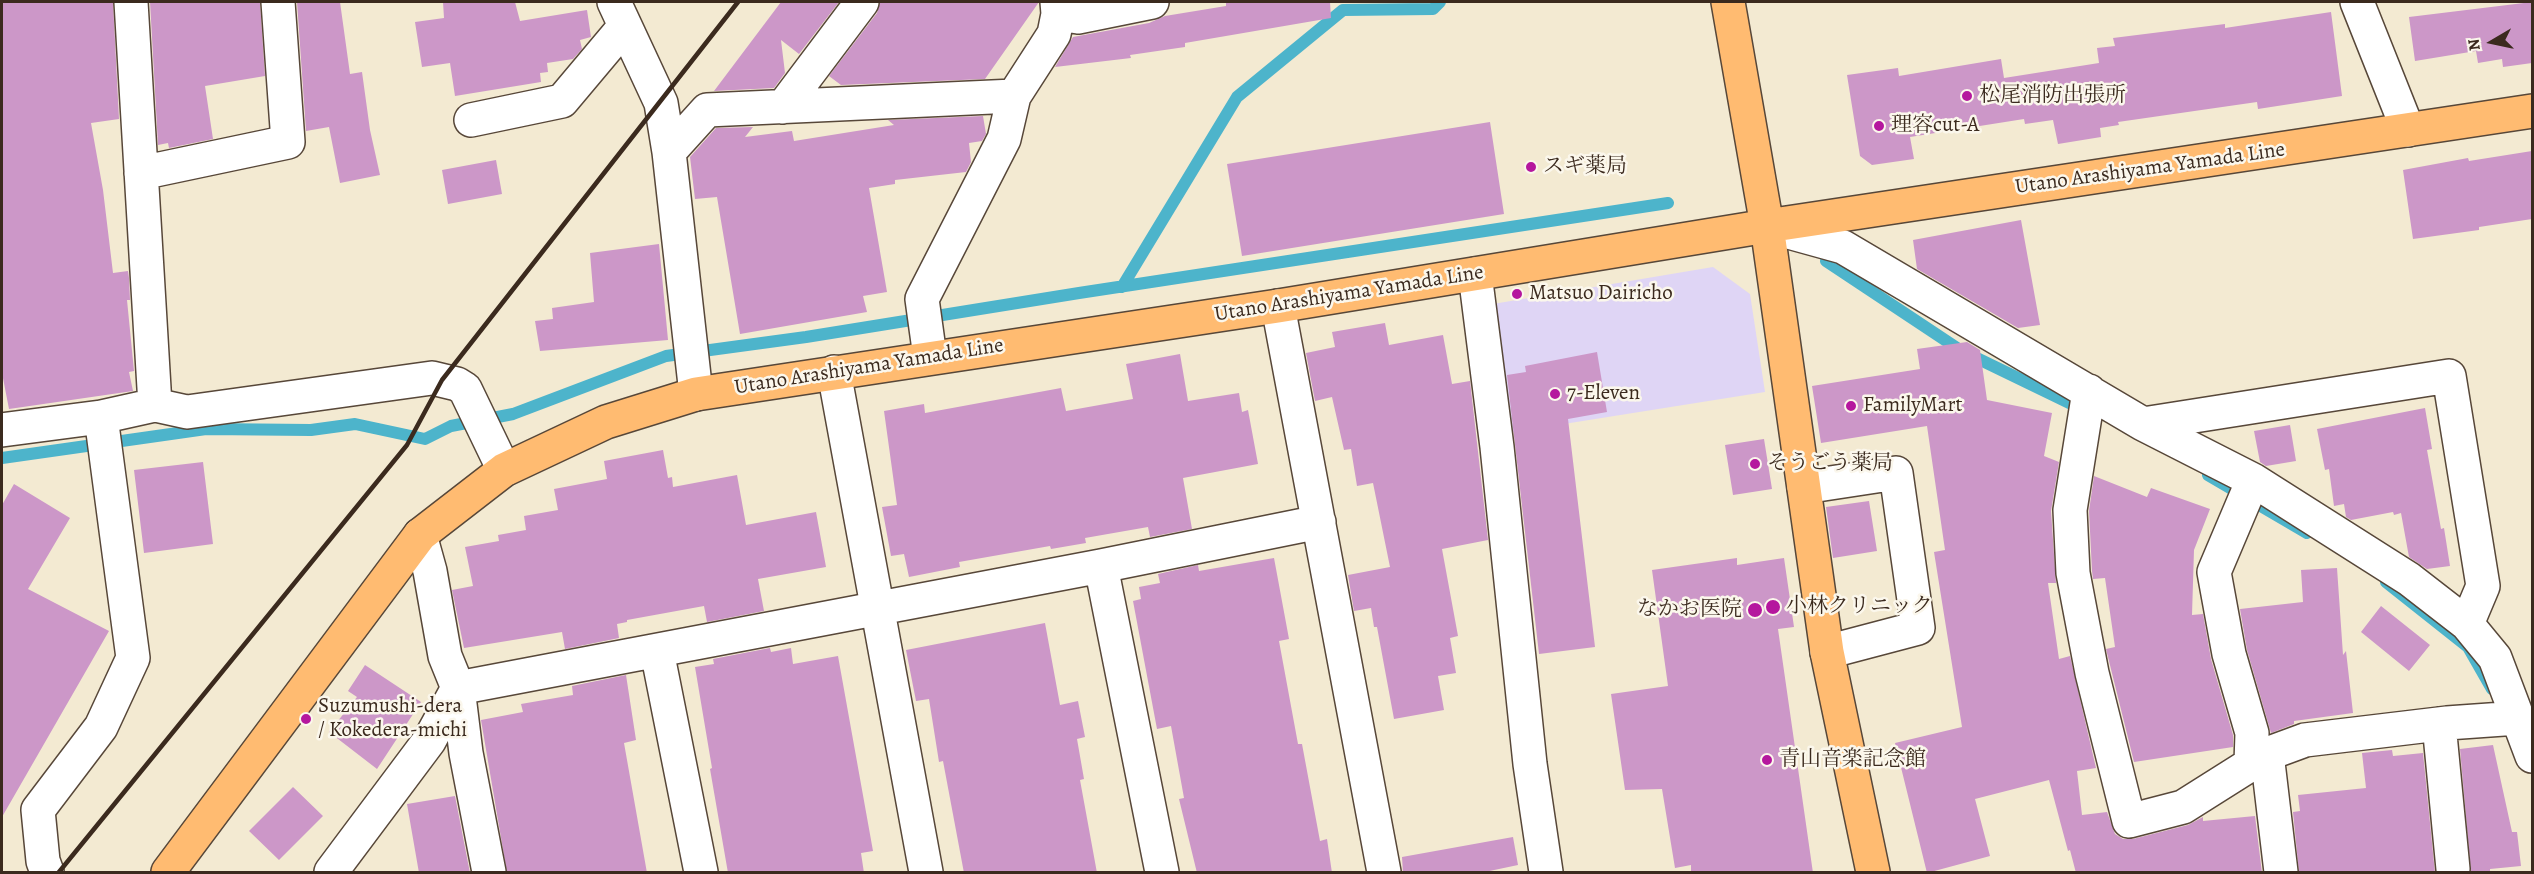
<!DOCTYPE html>
<meta charset="utf-8">
<style>
body{margin:0}
#map{position:relative;width:2534px;height:874px;overflow:hidden;background:#f3ead2;font-family:Alegreya,serif}
canvas{display:block}
.frame{position:absolute;inset:0;border:3px solid #3b2a1e;pointer-events:none}
.north{position:absolute;left:2462px;top:12px;width:60px;height:60px;-webkit-text-stroke:4px #fbf7ec;paint-order:stroke;rotate:261deg;font-size:16px;font-weight:700;line-height:24px;text-align:center;color:#3b2a1e}
.north::after{content:'';display:block;margin:auto;width:21px;height:27px;background:#3b2a1e;clip-path:polygon(50% 0,100% 100%,50% 72%,0 100%)}
</style>
<div id="map">
<canvas width="2534" height="874"></canvas>
<div class="frame"></div>
<div class="north">N</div>
</div>
<script>
const c = document.querySelector('canvas').getContext('2d');
c.lineJoin = 'round';
function fillPath(path, color) {
  c.fillStyle = color;
  c.fill(path, 'evenodd');
}
function poly(rows) {
  const path = new Path2D();
  for (const r of rows) {
    path.moveTo(r[0], r[1]);
    for (let i = 2; i < r.length; i += 2) path.lineTo(r[i], r[i + 1]);
  }
  return path;
}
function stroke(path, color, width, dash) {
  c.strokeStyle = color;
  c.lineWidth = width;
  c.lineCap = dash ? 'butt' : 'round';
  c.setLineDash(dash || []);
  c.stroke(path);
}
function drawText(font, color, halo, rows, align = 'center') {
  c.font = font + ' Alegreya,"Noto Serif JP",serif';
  c.lineWidth = 5;
  c.setLineDash([]);
  c.textBaseline = 'middle';
  c.strokeStyle = halo;
  c.fillStyle = color;
  for (const [text, x, y, turn = 0] of rows) {
    c.save();
    c.translate(x, y);
    c.rotate((+turn || 0) * Math.PI / 180);
    c.textAlign = isNaN(turn) ? turn : align;
    if (halo) c.strokeText(text, 0, 0);
    c.fillText(text, 0, 0);
    c.restore();
  }
}
fillPath(poly([
 [1713,267,1750,294,1765,392,1501,434,1487,305]
]), '#dfd5f5');
stroke(poly([
 [1826,261,1960,350,2084,410],
 [1122,287,1237,97,1343,10,1433,9,1440,2],
 [2,458,206,429,311,430,355,424,425,439,451,426,513,414,666,356,806,337,1079,293,1668,203],
 [2208,475,2307,533],
 [2386,582,2468,647,2492,689]
]), '#4db4cb', 12);
fillPath(poly([
 [2,2,113,2,119,119,91,123,103,190,113,273,128,271,129,278,130,300,127,300,134,371,129,372,133,391,9,409,2,373],
 [150,2,260,2,265,76,205,86,213,139,169,148,168,143,158,145],
 [297,2,340,2,350,74,362,72,370,130,380,175,340,183,329,127,306,131],
 [443,2,515,2,520,21,587,10,591,37,580,40,582,49,573,59,547,63,548,72,540,73,541,82,455,96,450,63,422,67,415,22,444,18],
 [781,2,839,2,799,54,781,40,785,73,774,88,714,91],
 [880,2,1039,2,985,79,841,85,829,76,877,13],
 [1226,2,1330,2,1331,18,1185,43,1185,47,1130,55,1131,58,1055,67,1073,37,1149,23,1165,16,1226,6],
 [2532,2,2532,63,2503,67,2502,59,2478,63,2476,51,2415,61,2409,17],
 [2331,12,2342,96,2258,109,2257,102,2118,122,2119,125,2100,128,2101,137,2058,144,2053,120,2025,124,2024,119,1910,137,1914,159,1872,165,1860,156,1847,75,1898,68,1899,76,2001,59,2004,78,2099,63,2097,48,2115,46,2113,38,2225,24,2225,28],
 [983,116,986,134,982,141,969,143,971,162,966,172,895,180,895,184,869,188,887,292,863,296,867,312,740,334,717,197,695,199,690,157,716,128,753,127,745,137,792,131,794,141,894,125,888,120],
 [1490,122,1504,214,1242,256,1227,164],
 [2532,151,2532,219,2479,227,2479,230,2413,239,2403,170,2468,158,2469,161],
 [496,160,502,194,448,204,442,170],
 [2021,220,2040,325,2018,328,1917,269,1913,240],
 [659,244,668,340,540,351,535,321,553,319,552,308,594,302,590,253],
 [1385,323,1389,345,1443,335,1452,384,1470,381,1488,540,1442,549,1458,636,1450,638,1456,673,1438,676,1444,710,1394,719,1377,627,1374,627,1371,608,1354,611,1348,575,1390,567,1373,483,1357,486,1351,449,1344,450,1332,397,1315,401,1306,353,1335,347,1332,332],
 [1967,342,1980,350,1987,400,2052,413,2044,456,2059,462,2051,511,2056,583,2048,583,2059,659,2070,656,2096,768,2077,771,2082,815,2107,812,2115,834,2123,839,2133,839,2188,825,2203,817,2203,821,2255,816,2262,873,2076,873,2070,850,2068,851,2049,780,1975,799,1990,856,1927,873,1895,743,1962,727,1934,552,1945,550,1927,426,1821,443,1812,386,1920,369,1917,349],
 [1597,352,1607,412,1568,419,1595,647,1539,654,1507,375,1526,372,1525,366],
 [1180,354,1188,401,1239,393,1242,412,1248,410,1258,464,1183,478,1192,529,1150,537,1148,527,1085,538,1086,543,1051,549,1050,546,959,562,960,567,909,577,904,554,891,556,882,507,897,505,884,411,924,404,925,413,1061,388,1066,411,1133,399,1126,364],
 [2425,408,2432,449,2427,450,2432,478,2441,529,2444,528,2450,566,2427,569,2409,557,2401,513,2394,515,2393,512,2351,520,2346,517,2344,504,2334,506,2329,469,2325,470,2317,429],
 [2290,425,2296,461,2266,466,2260,462,2254,431],
 [1764,439,1772,489,1733,495,1725,445],
 [663,450,668,478,672,477,673,487,737,475,746,525,816,512,826,567,758,579,764,611,707,622,704,606,627,620,627,622,617,624,619,638,565,649,562,632,464,648,452,590,473,586,465,547,499,541,498,535,526,530,524,516,558,510,554,489,607,479,604,461],
 [203,462,213,544,144,553,134,470],
 [2094,476,2147,497,2151,488,2210,509,2194,550,2192,615,2203,614,2211,659,2233,735,2233,747,2134,762,2106,649,2115,647,2105,578,2093,579,2092,571,2089,511],
 [14,484,70,518,28,589,109,631,2,817,2,505],
 [1869,501,1877,551,1833,558,1826,507],
 [1274,558,1289,639,1279,641,1298,744,1302,744,1320,841,1327,839,1332,873,1197,873,1179,799,1184,798,1171,726,1157,729,1133,601,1141,599,1139,587,1160,583,1158,574,1198,565,1199,571],
 [1737,558,1737,565,1784,558,1794,627,1778,629,1813,873,1691,873,1691,865,1675,868,1662,789,1625,790,1611,694,1668,686,1652,570],
 [2337,568,2343,655,2346,651,2353,713,2294,721,2294,724,2271,733,2247,650,2240,609,2303,602,2301,570],
 [2381,606,2430,645,2409,671,2361,632],
 [1045,623,1060,705,1078,701,1085,737,1077,739,1084,779,1080,780,1097,873,964,873,943,761,939,762,929,699,916,701,906,650],
 [770,648,771,652,791,648,793,664,838,656,873,851,861,853,864,873,728,873,710,769,712,768,695,667,714,664,713,659],
 [365,665,421,702,377,769,329,732,357,697,348,691],
 [626,675,636,740,624,743,647,873,507,873,481,720,523,712,521,704,573,695,572,686],
 [2493,745,2512,832,2517,832,2521,866,2490,869,2490,873,2471,873,2460,749],
 [2392,750,2393,756,2423,753,2435,873,2299,873,2293,812,2300,811,2298,795,2366,788,2362,753],
 [293,787,323,816,279,860,249,831],
 [455,796,470,873,419,873,407,804],
 [1513,837,1518,865,1480,873,1403,873,1402,857]
]), '#cc97c8');
const minor = poly([
 [131,2,155,405],
 [614,2,661,103,669,152,696,394],
 [2357,2,2408,130],
 [1058,14,1078,17,1152,2],
 [783,107,862,2],
 [471,120,562,101,625,26],
 [669,152,707,110,1014,96],
 [141,173,288,142,278,2],
 [1767,226,1843,247,2143,424,2253,480,2409,579,2467,624,2495,658,2532,756],
 [1475,274,1497,447,1530,764,1546,872],
 [1278,306,1384,872],
 [930,357,922,299,1004,139,1014,96,1054,34,1058,14,1057,2],
 [834,372,926,872],
 [2089,391,2070,510,2073,573,2092,673,2129,821,2183,807,2267,754,2305,740,2447,723,2518,718],
 [2143,424,2449,376,2483,586,2467,624],
 [2,430,101,417,155,405,187,412,432,378,457,384,465,389,504,470],
 [1804,487,1896,473,1918,628,1827,652],
 [420,535,430,571,445,656,458,688,466,753,489,872],
 [1101,566,1162,872],
 [657,651,701,872],
 [2439,724,2453,869],
 [2267,754,2281,872],
 [2251,763,2252,733,2229,654,2214,572,2253,480],
 [47,872,43,861,38,810,101,727,133,658,101,417],
 [331,872,429,741,458,688,1101,566,1319,522]
]);
const major = poly([
 [1728,2,1767,226,1827,652,1873,872],
 [168,872,420,535,504,470,606,422,696,394,1278,306,1767,226,2532,111]
]);
stroke(minor, '#574739', 36);
stroke(major, '#574739', 36);
stroke(minor, '#fff', 33);
stroke(major, '#ffbb71', 33);
stroke(poly([
 [59,872,407,445,442,380,738,2]
]), '#3b2a1e', 4.5);
for (const [x, y, r, color] of [
 [1967,96,6,"#b5179e"],
 [1879,126,6,"#b5179e"],
 [1531,167,6,"#b5179e"],
 [1517,294,6,"#b5179e"],
 [1555,394,6,"#b5179e"],
 [1851,406,6,"#b5179e"],
 [1755,464,6,"#b5179e"],
 [1773,607,8,"#b5179e"],
 [1755,610,8,"#b5179e"],
 [306,719,6,"#b5179e"],
 [1767,760,6,"#b5179e"]
]) {
  const dot = new Path2D();
  dot.arc(x, y, r, 0, 2 * Math.PI);
  c.fillStyle = color;
  c.fill(dot);
  stroke(dot, '#fbf7ec', 2);
}
drawText('21px', '#3b2a1e', '#fbf7ec', [
 ["松尾消防出張所",1979,96],
 ["理容cut-A",1891,126],
 ["スギ薬局",1543,167],
 ["Matsuo Dairicho",1529,294],
 ["7-Eleven",1567,394],
 ["FamilyMart",1863,406],
 ["そうごう薬局",1767,464],
 ["小林クリニック",1786,607],
 ["なかお医院",1742,610,"right"],
 ["Suzumushi-dera",318,707],
 ["/ Kokedera-michi",318,731],
 ["青山音楽記念館",1779,760]
], 'left');
drawText('21px', '#3b2a1e', '#fbf7ec', [
 ["Utano Arashiyama Yamada Line",2150,169,-8],
 ["Utano Arashiyama Yamada Line",1349,294,-9],
 ["Utano Arashiyama Yamada Line",869,367,-9]
]);
</script>
